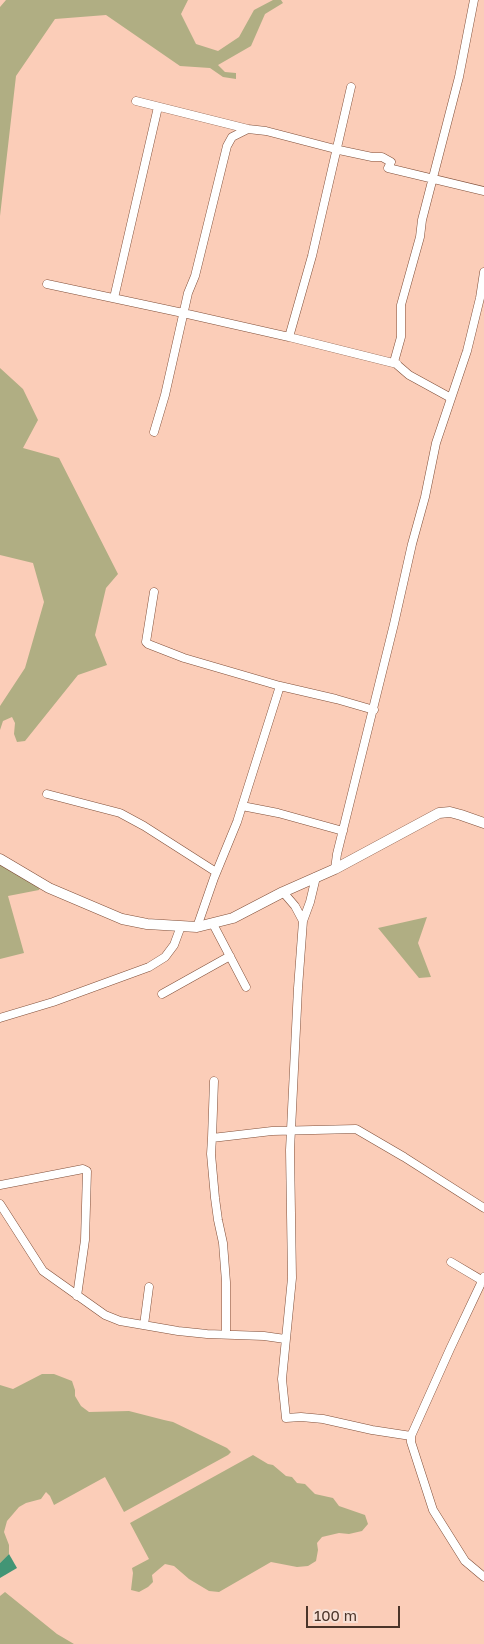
<!DOCTYPE html>
<style>
body{margin:0}
#map{position:relative;width:484px;height:1644px;overflow:hidden;background:#fbcdb8;font-family:"Golos Text",sans-serif}
canvas{display:block}
.scale{position:absolute;left:306px;top:1606px;width:94px;height:22px;box-sizing:border-box;border:2px solid #4a3429;border-top:0;padding-left:6px;font-size:15px;line-height:18px;white-space:nowrap;color:#4a3429;-webkit-text-stroke:4px #f7e0d5;paint-order:stroke}
</style>
<div id="map">
<canvas width="484" height="1644"></canvas>
<div class="scale">100 m</div>
</div>
<script>
const c = document.querySelector('canvas').getContext('2d');
c.lineJoin = 'round';
function fillPath(path, color) {
  c.fillStyle = color;
  c.fill(path, 'evenodd');
}
function poly(rows) {
  const path = new Path2D();
  for (const r of rows) {
    path.moveTo(r[0], r[1]);
    for (let i = 2; i < r.length; i += 2) path.lineTo(r[i], r[i + 1]);
  }
  return path;
}
function stroke(path, color, width, dash) {
  c.strokeStyle = color;
  c.lineWidth = width;
  c.lineCap = dash ? 'butt' : 'round';
  c.setLineDash(dash || []);
  c.stroke(path);
}
fillPath(poly([
 [6,0,188,0,181,14,196,44,218,51,239,37,254,10,273,0,281,0,283,3,265,14,251,46,218,65,225,72,236,73,236,79,223,77,210,68,180,66,106,15,55,19,16,76,0,216,0,7],
 [0,368,23,389,38,420,23,448,59,458,118,574,106,588,95,635,107,665,78,675,25,741,17,742,14,734,15,723,12,717,3,721,0,730,0,706,25,668,44,602,33,563,0,555],
 [0,859,42,880,39,890,8,896,24,953,0,959],
 [427,917,418,943,431,977,419,978,378,928],
 [42,1374,54,1374,72,1381,75,1390,75,1396,81,1406,89,1412,129,1411,164,1420,173,1422,227,1448,231,1452,228,1455,124,1512,105,1477,54,1505,50,1496,46,1492,41,1499,26,1503,19,1507,7,1521,4,1532,9,1545,9,1554,0,1563,0,1385,13,1389],
 [253,1455,268,1464,273,1465,286,1476,292,1477,297,1483,305,1484,315,1494,333,1498,339,1506,365,1515,368,1524,362,1531,349,1534,339,1533,322,1537,317,1543,318,1550,316,1561,308,1566,297,1567,271,1562,219,1592,209,1591,189,1579,174,1566,165,1564,152,1575,153,1582,148,1587,139,1592,131,1590,133,1573,132,1568,149,1559,130,1523],
 [5,1592,57,1634,74,1644,0,1644,0,1596]
]), '#b0ae83');
fillPath(poly([
 [9,1554,17,1568,0,1578,0,1563]
]), '#429575');
const minor = poly([
 [351,87,312,256,289,337,397,364],
 [136,101,248,129],
 [47,284,183,313,289,337],
 [114,298,158,107],
 [451,398,409,375,394,362,401,337,401,305,420,237,422,220,459,77,474,0],
 [154,432,165,395,188,293,195,276,227,146,232,137,248,129,266,131,339,150,372,157,382,157,391,162,388,168,484,191],
 [154,592,146,642,148,644,184,658,280,686],
 [47,794,120,813,144,826,216,872],
 [242,806,278,813,343,831],
 [335,869,337,854,394,624,412,544,425,497,436,443,467,351,480,298,484,272],
 [316,877,310,902,303,921,298,988,290,1150,292,1278,282,1379,286,1418,301,1417,323,1419,372,1430,411,1436,450,1349,484,1277],
 [283,892,295,906,303,921],
 [213,924,246,987],
 [197,927,214,878,237,822,280,686,336,699,374,710],
 [162,994,230,956],
 [0,1018,53,1002,149,967,165,957,174,945,181,926],
 [212,1138,214,1081],
 [0,1185,83,1169,87,1171,85,1240,77,1296],
 [0,1204,43,1271,105,1315,120,1321,178,1331,207,1334,264,1336,285,1339],
 [451,1262,483,1281],
 [144,1325,149,1287],
 [226,1334,226,1282,223,1243,218,1220,215,1198,211,1154,212,1138,272,1131,356,1129,404,1157,484,1208],
 [411,1436,411,1442,433,1510,465,1561,484,1577]
]);
const secondary = poly([
 [0,859,49,888,122,919,147,924,197,927,233,918,283,892,335,869,439,813,450,812,461,815,484,823]
]);
stroke(minor, '#804f39', 9);
stroke(secondary, '#804f39', 11);
stroke(minor, '#fff', 8);
stroke(secondary, '#fff', 10);
</script>
